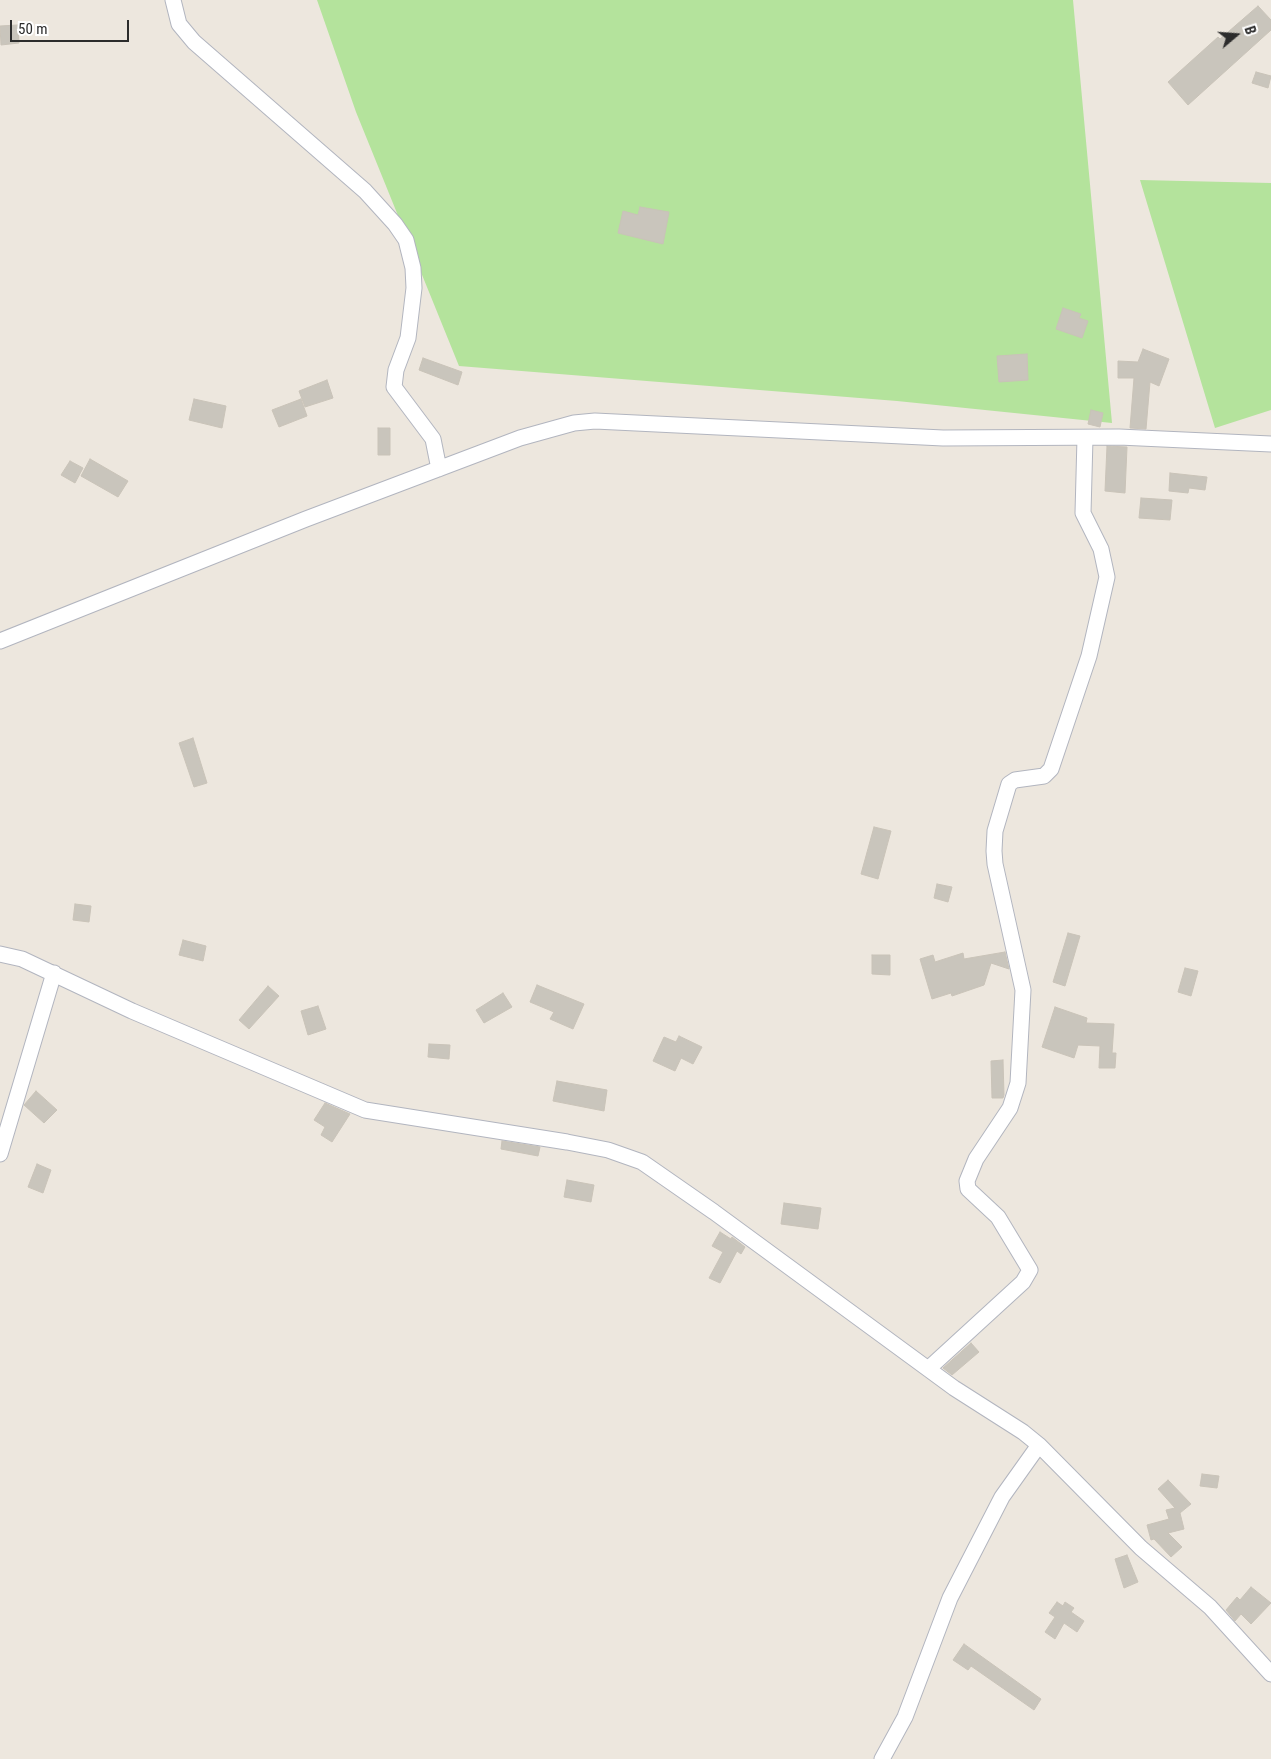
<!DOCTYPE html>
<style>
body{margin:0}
#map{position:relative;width:1271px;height:1759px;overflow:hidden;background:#ede7de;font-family:"Roboto Condensed",sans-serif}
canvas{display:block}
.north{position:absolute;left:1211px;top:10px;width:50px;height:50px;-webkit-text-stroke:4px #fff;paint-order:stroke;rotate:72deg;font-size:14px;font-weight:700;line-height:20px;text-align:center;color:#2c2c2c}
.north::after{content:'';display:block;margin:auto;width:18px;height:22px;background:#2c2c2c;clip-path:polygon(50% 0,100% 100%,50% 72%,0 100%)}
.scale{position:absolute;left:10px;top:20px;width:119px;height:22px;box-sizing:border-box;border:2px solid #2c2c2c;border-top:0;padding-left:6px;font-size:15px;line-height:18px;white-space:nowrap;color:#2c2c2c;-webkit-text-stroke:4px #fff;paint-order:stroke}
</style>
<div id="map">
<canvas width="1271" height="1759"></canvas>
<div class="north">B</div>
<div class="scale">50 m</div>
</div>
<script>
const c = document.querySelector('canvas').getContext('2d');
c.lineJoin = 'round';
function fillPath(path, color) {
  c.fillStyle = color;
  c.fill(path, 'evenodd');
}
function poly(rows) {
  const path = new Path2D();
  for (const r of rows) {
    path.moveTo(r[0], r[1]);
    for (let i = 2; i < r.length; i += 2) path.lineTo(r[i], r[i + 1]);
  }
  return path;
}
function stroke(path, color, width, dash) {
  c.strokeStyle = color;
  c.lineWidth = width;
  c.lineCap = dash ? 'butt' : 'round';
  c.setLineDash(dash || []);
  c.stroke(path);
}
fillPath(poly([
 [317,0,1073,0,1112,423,897,401,459,366,356,112],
 [1140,180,1271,183,1271,410,1215,428]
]), '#b4e39c');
const building = poly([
 [1258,6,1271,20,1271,30,1188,105,1168,82,1218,37,1220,39,1258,6],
 [18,25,19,43,1,45,0,26,18,25],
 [1256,72,1271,76,1268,88,1252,83,1256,72],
 [640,207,669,212,663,244,618,233,623,211,638,215,640,207],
 [1063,308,1081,314,1079,318,1088,321,1082,338,1056,329,1063,308],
 [1143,349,1169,359,1159,386,1150,382,1146,429,1130,428,1134,378,1118,378,1118,361,1138,362,1143,349],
 [1027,354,1028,380,999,382,997,356,1027,354],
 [423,358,462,372,458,385,419,370,423,358],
 [327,380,333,398,305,407,299,391,327,380],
 [194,399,226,406,222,428,189,420,194,399],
 [301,399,307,416,279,427,272,410,301,399],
 [1091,410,1103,413,1100,427,1088,424,1091,410],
 [378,428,390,428,390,455,378,455,378,428],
 [1107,446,1127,447,1125,493,1105,491,1107,446],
 [90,459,128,481,118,497,81,476,90,459],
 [70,461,83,468,75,483,61,475,70,461],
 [1170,473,1207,477,1205,490,1189,488,1188,493,1169,491,1170,473],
 [1141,498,1172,500,1170,520,1139,518,1141,498],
 [193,738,207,783,194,787,179,743,193,738],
 [874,827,891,831,878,879,861,874,874,827],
 [937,884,952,887,948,902,934,898,937,884],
 [75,904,91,906,89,922,73,920,75,904],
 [1068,933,1080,936,1065,986,1053,982,1068,933],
 [183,940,206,946,203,961,179,955,183,940],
 [1005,952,1009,969,991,963,984,985,952,996,951,993,932,999,920,959,933,955,935,962,963,953,964,959,1005,952],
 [872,955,890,955,890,975,872,974,872,955],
 [1185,968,1198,971,1191,996,1178,992,1185,968],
 [537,985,584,1004,573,1029,550,1019,554,1012,530,1002,537,985],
 [268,986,279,996,249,1029,239,1020,268,986],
 [503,993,512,1007,484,1023,476,1010,503,993],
 [318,1006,326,1029,308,1035,301,1011,318,1006],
 [1055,1007,1087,1018,1086,1023,1114,1024,1112,1053,1116,1053,1115,1068,1099,1068,1100,1046,1078,1045,1074,1058,1042,1047,1055,1007],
 [679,1036,702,1047,693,1064,681,1058,675,1071,653,1061,664,1037,676,1042,679,1036],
 [429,1044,450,1045,449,1059,428,1057,429,1044],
 [1003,1060,1004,1095,1003,1098,992,1098,991,1061,1003,1060],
 [557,1081,607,1090,604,1111,553,1101,557,1081],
 [36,1091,57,1110,44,1123,24,1105,36,1091],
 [325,1103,350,1114,332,1142,321,1135,325,1127,314,1120,325,1103],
 [502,1141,540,1147,538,1156,501,1149,502,1141],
 [37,1164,51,1170,43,1193,28,1187,37,1164],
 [567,1180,594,1185,591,1202,564,1197,567,1180],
 [784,1203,821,1208,818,1229,781,1224,784,1203],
 [720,1232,731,1239,732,1237,745,1247,741,1254,737,1251,720,1283,709,1278,723,1252,712,1246,720,1232],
 [971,1343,979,1352,952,1375,943,1368,971,1343],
 [1202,1474,1219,1476,1217,1488,1200,1486,1202,1474],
 [1168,1480,1191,1504,1180,1513,1184,1529,1168,1533,1182,1547,1171,1557,1154,1539,1151,1540,1147,1525,1169,1519,1166,1510,1175,1508,1158,1489,1168,1480],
 [1127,1555,1138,1582,1124,1588,1115,1559,1127,1555],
 [1251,1587,1271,1603,1251,1624,1241,1614,1235,1621,1226,1610,1237,1597,1240,1600,1251,1587],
 [1057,1602,1063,1606,1065,1602,1074,1608,1071,1612,1084,1621,1077,1632,1064,1623,1055,1639,1045,1632,1055,1617,1049,1613,1057,1602],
 [964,1644,1041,1699,1034,1710,971,1666,968,1670,953,1660,964,1644]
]);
fillPath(building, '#c9c5bc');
stroke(building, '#c9c3b8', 1);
const minor = poly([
 [173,0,179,24,194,42,365,191,395,224,406,240,413,268,414,288,408,338,396,370,394,387,433,439,439,469],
 [0,641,306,519,520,438,574,423,595,421,943,438,1119,437,1271,444],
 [0,954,22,959,132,1011,365,1110,567,1142,608,1150,642,1162,714,1212,954,1388,1023,1432,1039,1445,1141,1548,1210,1607,1271,1674],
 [0,1154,54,973],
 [928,1369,1023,1282,1030,1270,998,1217,968,1189,967,1181,976,1159,1010,1108,1018,1083,1023,990,995,864,994,851,995,831,1009,784,1015,780,1044,776,1051,769,1089,656,1107,577,1101,549,1083,513,1085,438],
 [882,1759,905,1717,950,1598,1002,1497,1039,1445]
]);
stroke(minor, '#b2b5bf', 17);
stroke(minor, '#fff', 15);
</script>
